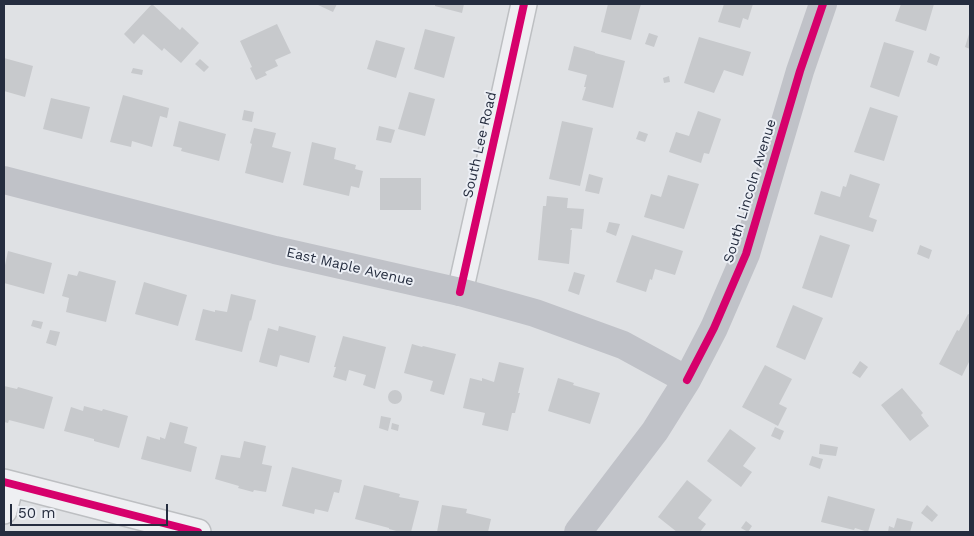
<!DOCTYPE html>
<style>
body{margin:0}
#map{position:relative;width:974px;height:536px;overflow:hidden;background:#dfe1e4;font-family:"Work Sans",sans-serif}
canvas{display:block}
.frame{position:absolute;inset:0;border:5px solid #252d3f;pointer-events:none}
.scale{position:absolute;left:10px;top:504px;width:158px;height:22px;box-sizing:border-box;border:2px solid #252d3f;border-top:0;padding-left:6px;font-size:15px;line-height:18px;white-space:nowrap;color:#252d3f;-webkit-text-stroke:4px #eceff5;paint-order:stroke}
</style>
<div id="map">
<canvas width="974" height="536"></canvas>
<div class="frame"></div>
<div class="scale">50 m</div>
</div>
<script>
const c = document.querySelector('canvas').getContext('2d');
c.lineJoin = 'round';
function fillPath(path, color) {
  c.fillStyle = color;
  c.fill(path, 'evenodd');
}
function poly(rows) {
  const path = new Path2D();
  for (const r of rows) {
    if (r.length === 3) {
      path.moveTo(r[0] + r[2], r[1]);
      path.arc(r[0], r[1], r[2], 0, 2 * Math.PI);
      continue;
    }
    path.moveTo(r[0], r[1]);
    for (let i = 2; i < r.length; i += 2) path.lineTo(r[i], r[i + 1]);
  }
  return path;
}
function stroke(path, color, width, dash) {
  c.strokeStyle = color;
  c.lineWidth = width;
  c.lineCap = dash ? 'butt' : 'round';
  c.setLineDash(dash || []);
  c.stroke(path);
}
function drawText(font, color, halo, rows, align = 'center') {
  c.font = font + ' "Work Sans",sans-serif';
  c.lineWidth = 4;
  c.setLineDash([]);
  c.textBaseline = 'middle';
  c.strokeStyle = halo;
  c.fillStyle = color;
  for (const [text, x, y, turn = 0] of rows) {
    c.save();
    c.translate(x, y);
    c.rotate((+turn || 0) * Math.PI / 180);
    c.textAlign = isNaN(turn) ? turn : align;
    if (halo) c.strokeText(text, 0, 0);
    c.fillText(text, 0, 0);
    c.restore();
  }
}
fillPath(poly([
 [152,4,180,30,182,27,199,43,181,63,164,48,162,51,143,34,134,44,124,34],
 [316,4,337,4,333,12],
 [435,4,464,4,462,13,435,6],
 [608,4,641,4,631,40,601,32],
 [724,4,753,4,748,20,743,18,740,28,718,22],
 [901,4,934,4,926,31,895,21],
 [277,24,291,53,275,60,278,66,265,72,267,75,256,80,250,68,252,67,240,41],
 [425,29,455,37,444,78,414,69],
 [970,31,970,49,965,47],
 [649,33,658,36,654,47,645,44],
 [699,37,751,52,743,76,724,70,714,93,684,83],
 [376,40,405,48,396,78,367,69],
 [884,42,914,51,899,97,870,87],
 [574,46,595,52,595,53,625,61,613,108,582,100,586,87,584,87,587,75,568,70],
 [930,53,940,57,937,66,927,62],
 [4,58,33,66,25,97,4,91],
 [200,59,209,67,204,72,195,64],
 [133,68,143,70,142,75,131,73],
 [669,76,670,82,664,83,663,78],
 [409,92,435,99,425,136,398,129],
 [123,95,169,108,167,118,160,116,152,147,132,141,131,147,110,142],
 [51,98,90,107,82,139,43,129],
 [870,107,898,116,884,161,854,152],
 [244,110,254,112,252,122,242,120],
 [698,111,721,119,709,154,704,153,701,163,669,152,676,132,689,136],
 [179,121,226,134,219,161,181,151,182,148,173,146],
 [562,121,593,128,580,186,549,179],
 [379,126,395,130,391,143,376,140],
 [254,128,276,133,272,147,291,152,283,183,245,173,252,144,250,143],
 [639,131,648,134,645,142,636,139],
 [312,142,336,148,334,159,356,165,355,169,363,171,359,188,351,186,349,196,303,185],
 [589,174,603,178,599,194,585,191],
 [850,174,880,184,869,217,877,220,873,232,814,214,821,191,840,197,843,186,846,187],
 [668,175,699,184,684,229,644,217,651,194,661,197],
 [380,178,421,178,421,210,380,210],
 [547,196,568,198,567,208,584,209,582,229,571,228,570,230,572,230,569,264,538,260,543,206,546,206],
 [609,222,620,224,616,236,606,232],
 [632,235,683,251,675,275,655,269,652,280,650,279,646,292,616,282],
 [820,235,850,245,832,298,802,288],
 [920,245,932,250,929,259,917,254],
 [8,251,52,263,44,294,4,283,4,270],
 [79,271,116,281,106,322,66,312,69,298,62,296,68,274,77,276],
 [574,272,585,275,579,295,568,291],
 [144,282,187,295,178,326,135,314],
 [231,294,256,300,251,321,250,320,242,352,195,340,203,309,215,312,215,310,227,312],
 [793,305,823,318,805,360,776,347],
 [968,314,970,315,970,360,962,376,939,364,957,330,959,331],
 [33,320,43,322,41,329,31,326],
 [279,326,316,336,309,363,280,355,277,367,259,362,268,328,278,331],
 [50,330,60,332,56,346,46,343],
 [343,336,386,347,375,389,363,385,366,375,349,370,346,381,333,377,336,367,334,367],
 [412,344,422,347,423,346,456,354,444,395,430,391,433,381,404,373],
 [860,361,868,367,860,378,852,373],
 [499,362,524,368,518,393,520,393,515,413,512,413,508,431,482,425,485,413,463,408,470,378,482,381,482,378,494,382],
 [765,365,792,379,779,404,787,408,778,426,742,407],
 [558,378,574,383,573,385,600,393,590,424,548,411],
 [4,386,17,389,18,387,53,397,44,429,9,420,8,423,4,422],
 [902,388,923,413,921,415,929,426,910,441,881,405],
 [395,397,7],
 [84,406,102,411,103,409,128,416,119,448,94,441,94,439,64,431,71,407,83,411],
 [381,416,391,418,388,431,379,428],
 [170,422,188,427,184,443,197,447,191,472,141,459,147,436,160,440,160,437,165,439],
 [392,423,399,425,398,431,391,429],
 [775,427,784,431,780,440,771,436],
 [730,429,756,448,743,466,752,472,741,487,707,461],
 [244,441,266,446,262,464,272,466,266,492,254,490,253,492,238,488,239,486,215,479,221,455,240,458],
 [820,444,838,447,836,456,819,454],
 [812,456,823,459,820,469,809,465],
 [292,467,342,480,339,493,334,492,328,512,315,509,314,514,282,506],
 [687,480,712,500,698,518,706,524,700,532,677,532,658,517],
 [364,485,400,494,399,497,419,501,411,532,400,532,389,529,389,528,355,519],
 [828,496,875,509,868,532,855,528,854,530,821,522],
 [442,505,467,509,466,513,491,519,488,532,437,532],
 [927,505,938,515,932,522,921,513],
 [897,518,913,522,910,532,888,532,889,526,894,528],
 [746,521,752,526,748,532,741,528]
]), '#c7c9cc');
const street = poly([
 [460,292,503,100,524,4],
 [4,482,198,532],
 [4,511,11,484]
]);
stroke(street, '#bdbfc2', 28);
stroke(street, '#eeeff2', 25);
stroke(poly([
 [4,180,275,250,460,292,535,313,623,345,687,380],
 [578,532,655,431,687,380,714,328,746,254,800,71,823,4]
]), '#c0c2c8', 28);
stroke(poly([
 [460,292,503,100,524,4],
 [687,380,714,328,746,254,800,71,823,4],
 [4,482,198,532]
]), '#d6006c', 8);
drawText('14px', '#252d3f', '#eceff5', [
 ["South Lee Road",480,145,-77],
 ["South Lincoln Avenue",750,191,-73],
 ["East Maple Avenue",350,267,13]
]);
</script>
